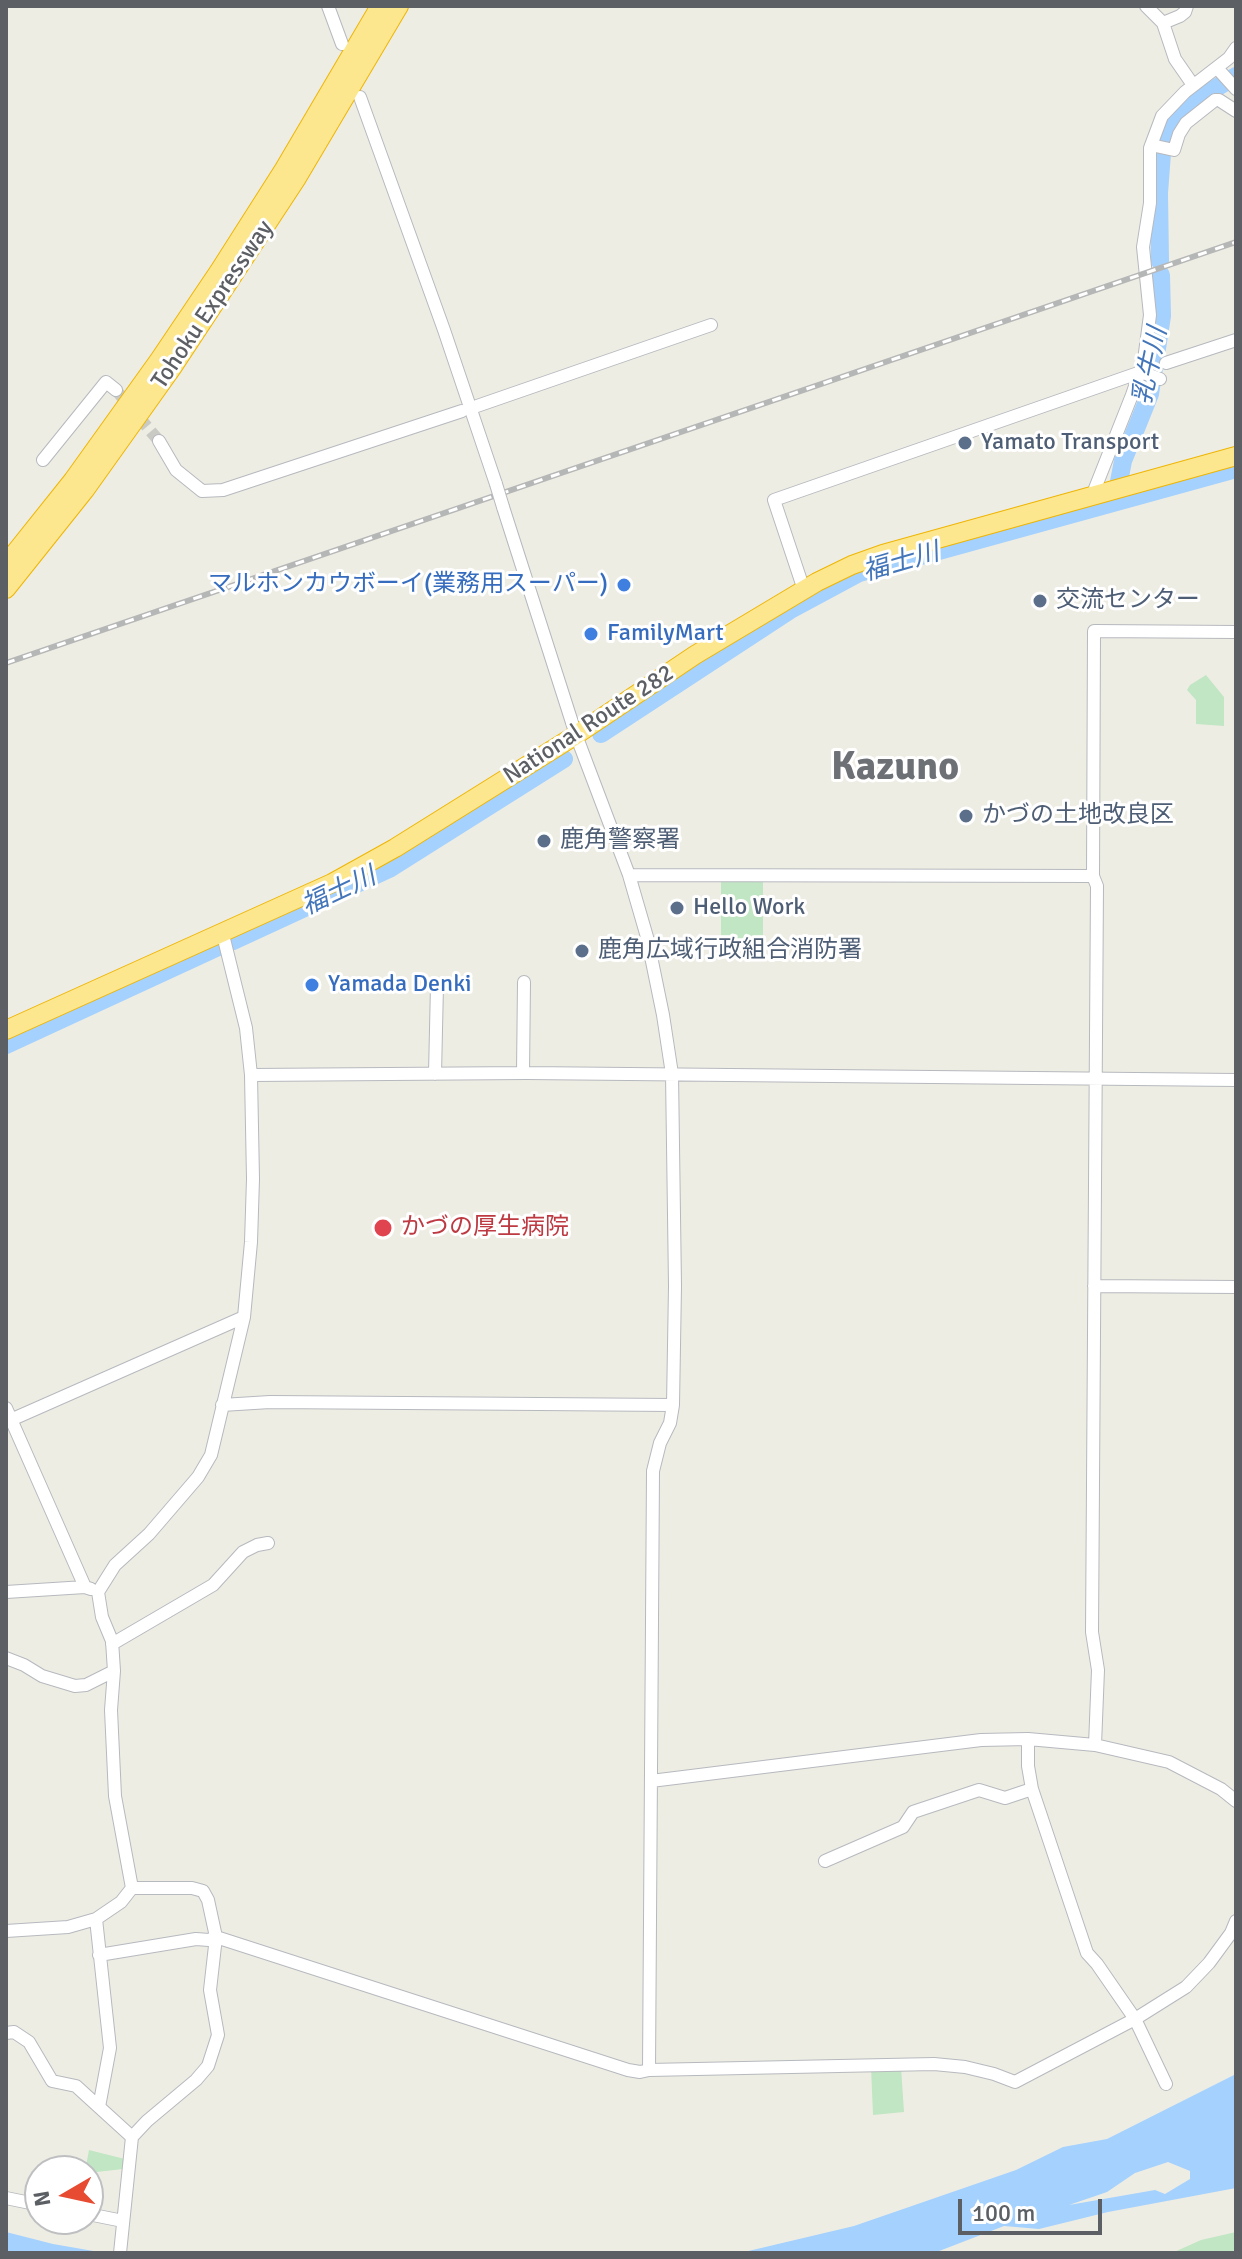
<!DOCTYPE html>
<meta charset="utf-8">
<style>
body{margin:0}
#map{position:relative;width:1242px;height:2259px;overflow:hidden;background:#eeede4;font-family:Signika,sans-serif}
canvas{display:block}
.frame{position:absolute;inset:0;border:8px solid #5c5f64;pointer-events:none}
.north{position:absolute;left:24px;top:2155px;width:80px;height:80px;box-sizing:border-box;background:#fff;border:2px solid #bebfc1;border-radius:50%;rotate:261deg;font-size:22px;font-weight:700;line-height:32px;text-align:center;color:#5c5f64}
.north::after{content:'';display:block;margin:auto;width:28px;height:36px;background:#e74b31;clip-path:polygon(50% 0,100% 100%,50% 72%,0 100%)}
.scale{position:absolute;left:958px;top:2199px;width:144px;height:36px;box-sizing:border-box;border:4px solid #5c5f64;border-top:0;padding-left:10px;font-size:24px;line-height:28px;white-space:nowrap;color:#5c5f64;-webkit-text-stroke:6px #fff;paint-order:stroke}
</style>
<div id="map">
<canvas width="1242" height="2259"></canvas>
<div class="frame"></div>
<div class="north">N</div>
<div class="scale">100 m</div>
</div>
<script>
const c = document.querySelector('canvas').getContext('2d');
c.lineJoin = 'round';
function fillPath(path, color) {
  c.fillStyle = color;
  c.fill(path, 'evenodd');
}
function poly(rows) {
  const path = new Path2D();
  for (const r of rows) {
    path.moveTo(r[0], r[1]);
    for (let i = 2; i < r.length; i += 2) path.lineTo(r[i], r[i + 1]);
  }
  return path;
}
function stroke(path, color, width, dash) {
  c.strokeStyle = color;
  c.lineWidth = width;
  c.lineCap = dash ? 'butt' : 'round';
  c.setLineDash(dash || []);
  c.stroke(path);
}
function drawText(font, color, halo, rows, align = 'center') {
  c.font = font + ' Signika,"Noto Sans JP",sans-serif';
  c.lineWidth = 6;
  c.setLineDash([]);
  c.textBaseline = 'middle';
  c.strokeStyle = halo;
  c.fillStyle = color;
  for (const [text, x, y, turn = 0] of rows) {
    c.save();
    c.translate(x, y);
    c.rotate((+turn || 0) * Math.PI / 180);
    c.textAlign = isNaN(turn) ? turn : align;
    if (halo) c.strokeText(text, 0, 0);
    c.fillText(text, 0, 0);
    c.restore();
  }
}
fillPath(poly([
 [1206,675,1224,697,1224,726,1196,724,1196,700,1187,690,1190,685],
 [721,881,763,881,763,948,721,948],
 [871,2067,901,2067,904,2112,873,2115],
 [89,2150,125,2159,123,2169,88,2173,85,2171],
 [1236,2232,1236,2253,1172,2253,1201,2240]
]), '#c1e6c3');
fillPath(poly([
 [1236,2074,1236,2188,1108,2212,1039,2229,1004,2226,934,2253,740,2253,854,2226,1016,2170,1063,2147,1107,2139],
 [1168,2162,1190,2171,1190,2179,1165,2194,1155,2190,1069,2205,1107,2192,1135,2173],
 [6,2232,53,2244,105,2253,6,2253]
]), '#a4d1fe');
stroke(poly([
 [1160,261,1159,193,1162,153,1168,133,1194,101,1236,76],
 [1115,502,1123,461,1150,394,1162,316,1161,275],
 [601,734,792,609,859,573,1236,469],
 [233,941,391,868,564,759],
 [6,1045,218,947]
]), '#a4d1fe', 18);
stroke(poly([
 [116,390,159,441]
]), '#cacac4', 12, [12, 6]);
const minor = poly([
 [328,6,342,44],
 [1146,6,1163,23,1175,59,1193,85],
 [1163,23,1180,16,1185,12,1187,6],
 [1217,68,1236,89],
 [360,97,444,330,496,484],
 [1151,145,1174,150,1179,134,1186,123,1215,100,1219,100,1236,111],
 [1166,363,1236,340],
 [477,406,711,325],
 [159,441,176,470,202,491,223,490,462,411],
 [43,460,106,382,116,390],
 [1092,496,1132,395,1144,360,1150,315,1143,247,1150,203,1150,148,1162,116,1185,92,1229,58,1236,48],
 [503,507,576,735,629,875,647,937,663,1015,672,1074,675,1286,673,1405,670,1423,660,1443,653,1471,649,2070],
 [804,590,774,500,1141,372,1160,379],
 [629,875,1093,876],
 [523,1073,524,982],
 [435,1074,437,985],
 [251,1075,527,1073,1236,1080],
 [1094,1286,1236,1287],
 [222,1405,270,1402,673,1405],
 [6,1408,85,1587],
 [6,1422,244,1317],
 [6,1592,85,1587,91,1589],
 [112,1644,213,1585,243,1552,257,1545,268,1543],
 [6,1658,24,1665,42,1676,75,1686,86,1685,114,1671],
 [1028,1739,1028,1766,1032,1789,1087,1953,1097,1964,1135,2019,1166,2084],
 [1095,1745,1098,1670,1092,1632,1097,886,1093,876,1094,631,1236,632],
 [651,1781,981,1740,1028,1739,1095,1745,1169,1762,1221,1789,1236,1801],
 [825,1861,903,1827,913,1812,979,1790,1005,1798,1032,1789],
 [96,1919,110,2048,99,2107,132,2137],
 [6,1931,68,1927,96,1919,121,1902,132,1888,115,1796,111,1710,114,1671,112,1641,102,1617,98,1592,115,1565,149,1534,198,1477,211,1455,244,1317,251,1242,253,1179,251,1075,246,1028,222,931],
 [99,1955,196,1939,209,1940,216,1937,628,2070,640,2072,649,2070,934,2064,965,2067,994,2074,1015,2082,1135,2019,1186,1987,1209,1963,1231,1933,1236,1921],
 [6,2033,14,2032,29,2042,52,2081,76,2086,99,2107],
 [6,2198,40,2205],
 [88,2214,123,2221],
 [120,2253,132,2137,147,2121,196,2080,208,2066,218,2035,210,1990,216,1937,208,1900,203,1891,192,1888,132,1888]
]);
const highway = poly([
 [6,564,73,480,159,360,219,271,284,169,380,6],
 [6,589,85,490,172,368,297,178,399,6],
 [6,1030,332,883,395,848,576,735,695,655,817,582,852,565,883,554,1236,456]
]);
stroke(minor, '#b6b9be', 14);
stroke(highway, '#efb503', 20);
stroke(minor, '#fff', 12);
stroke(highway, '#fce78e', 18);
const rail = poly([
 [6,663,1236,242]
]);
stroke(rail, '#b5b6b6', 6);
stroke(rail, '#fff', 3, [9]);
const minorBridge = poly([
 [496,484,503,507]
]);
stroke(minorBridge, '#b6b9be', 14, []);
stroke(minorBridge, '#fff', 12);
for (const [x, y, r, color] of [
 [965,443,8,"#5c6f8a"],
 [624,585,8,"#3f7fe0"],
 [1040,601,8,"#5c6f8a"],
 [591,634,8,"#3f7fe0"],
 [966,816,8,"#5c6f8a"],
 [544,841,8,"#5c6f8a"],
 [677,908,8,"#5c6f8a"],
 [582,951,8,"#5c6f8a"],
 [312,985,8,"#3f7fe0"],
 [383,1228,10,"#e0444e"]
]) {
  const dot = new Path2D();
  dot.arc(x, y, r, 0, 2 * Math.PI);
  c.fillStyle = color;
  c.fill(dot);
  stroke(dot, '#fff', 3);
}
drawText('24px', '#5c5f64', '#fff', [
 ["Tohoku Expressway",213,305,-56],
 ["National Route 282",589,725,-33]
]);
drawText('24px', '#4e5e75', '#fff', [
 ["Yamato Transport",981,443],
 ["交流センター",1056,601],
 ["かづの土地改良区",982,816],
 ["鹿角警察署",560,841],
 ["Hello Work",693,908],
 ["鹿角広域行政組合消防署",598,951]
], 'left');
drawText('24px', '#366cbe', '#fff', [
 ["マルホンカウボーイ(業務用スーパー)",608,585,"right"],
 ["FamilyMart",607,634],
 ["Yamada Denki",328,985]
], 'left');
drawText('24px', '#be3a42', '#fff', [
 ["かづの厚生病院",401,1228]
], 'left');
drawText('italic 26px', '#4375b9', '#fff', [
 ["乳牛川",1151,366,-78],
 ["福士川",901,563,-16],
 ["福士川",339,892,-25]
]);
drawText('bold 40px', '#6d7176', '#fff', [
 ["Kazuno",895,768]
]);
</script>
